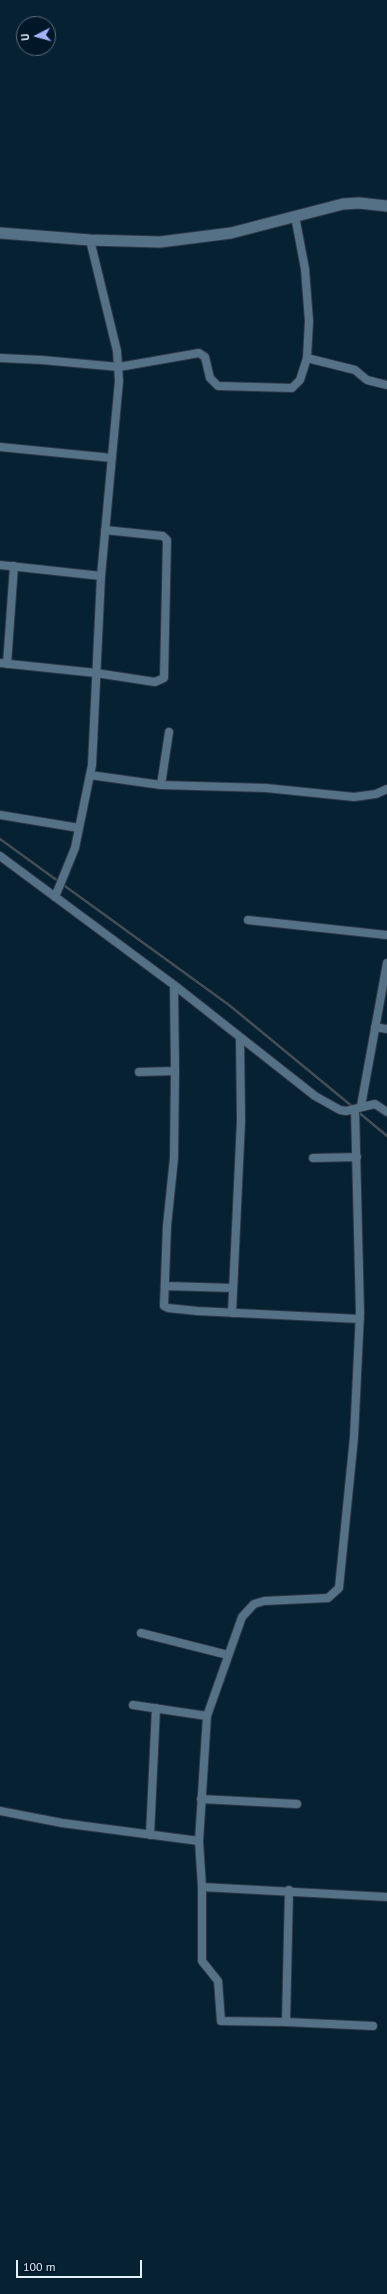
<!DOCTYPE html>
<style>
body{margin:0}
#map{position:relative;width:387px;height:2294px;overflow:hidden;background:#062132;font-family:"PT Sans",sans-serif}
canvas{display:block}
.north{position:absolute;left:16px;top:16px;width:40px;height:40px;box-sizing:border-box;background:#001728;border:1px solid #5a6f7e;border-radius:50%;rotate:264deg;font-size:11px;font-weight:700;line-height:16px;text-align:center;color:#e2f2fe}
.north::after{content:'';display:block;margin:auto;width:14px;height:18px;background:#a3b2fd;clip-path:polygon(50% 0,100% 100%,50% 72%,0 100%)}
.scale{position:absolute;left:16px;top:2260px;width:126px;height:18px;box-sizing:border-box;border:2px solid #e2f2fe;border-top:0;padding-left:5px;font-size:12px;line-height:14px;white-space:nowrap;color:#e2f2fe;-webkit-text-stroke:3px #001728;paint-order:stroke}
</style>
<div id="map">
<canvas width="387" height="2294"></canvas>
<div class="north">U</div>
<div class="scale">100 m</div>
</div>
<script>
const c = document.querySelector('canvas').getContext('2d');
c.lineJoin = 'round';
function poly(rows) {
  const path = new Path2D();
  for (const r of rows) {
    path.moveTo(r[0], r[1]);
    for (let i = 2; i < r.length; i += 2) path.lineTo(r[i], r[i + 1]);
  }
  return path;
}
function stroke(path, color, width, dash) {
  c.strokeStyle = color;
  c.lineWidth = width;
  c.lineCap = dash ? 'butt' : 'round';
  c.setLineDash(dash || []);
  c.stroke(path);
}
stroke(poly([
 [0,839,229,1005,353,1107],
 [357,1111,387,1136]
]), '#444e56', 2.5);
const street = poly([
 [0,358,42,360,119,367,199,353,205,357,210,378,218,386,292,388,300,380,307,358,309,321,305,269,295,216],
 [307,358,355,370,367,380,387,385],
 [0,447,112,458],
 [0,565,101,576],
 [0,663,96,673,155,682,164,678,167,540,163,536,105,530],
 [7,664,14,566],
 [90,775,161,785,266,788,354,797,376,794,387,789],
 [161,785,169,732],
 [0,815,79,828],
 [0,856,174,985,315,1096,340,1110,346,1111,375,1104,387,1112],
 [55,897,75,848,92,765,101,576,119,381,117,351,90,240],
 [248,920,387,935],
 [174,985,175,1071,174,1158,167,1226,164,1306,168,1308,197,1311,360,1319],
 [375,1027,387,1029],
 [139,1072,175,1071],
 [361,1106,387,963],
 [355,1109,360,1313,354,1437,339,1588,328,1598,264,1601,254,1604,242,1617,207,1716,199,1841,202,1887,387,1897],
 [313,1158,357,1157],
 [165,1286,233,1288],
 [232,1313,241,1121,240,1038],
 [141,1633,228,1655],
 [133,1705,207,1716],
 [201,1799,297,1804],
 [0,1811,62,1823,199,1841],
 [150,1835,156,1708],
 [202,1887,202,1961,218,1981,221,2021,286,2022,373,2026],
 [286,2022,289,1890]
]);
const secondary = poly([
 [0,233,90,240,160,242,231,233,343,204,359,203,387,206]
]);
stroke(street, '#2d3847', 10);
stroke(secondary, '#2d3847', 13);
stroke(street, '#547186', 8);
stroke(secondary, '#547186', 11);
</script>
